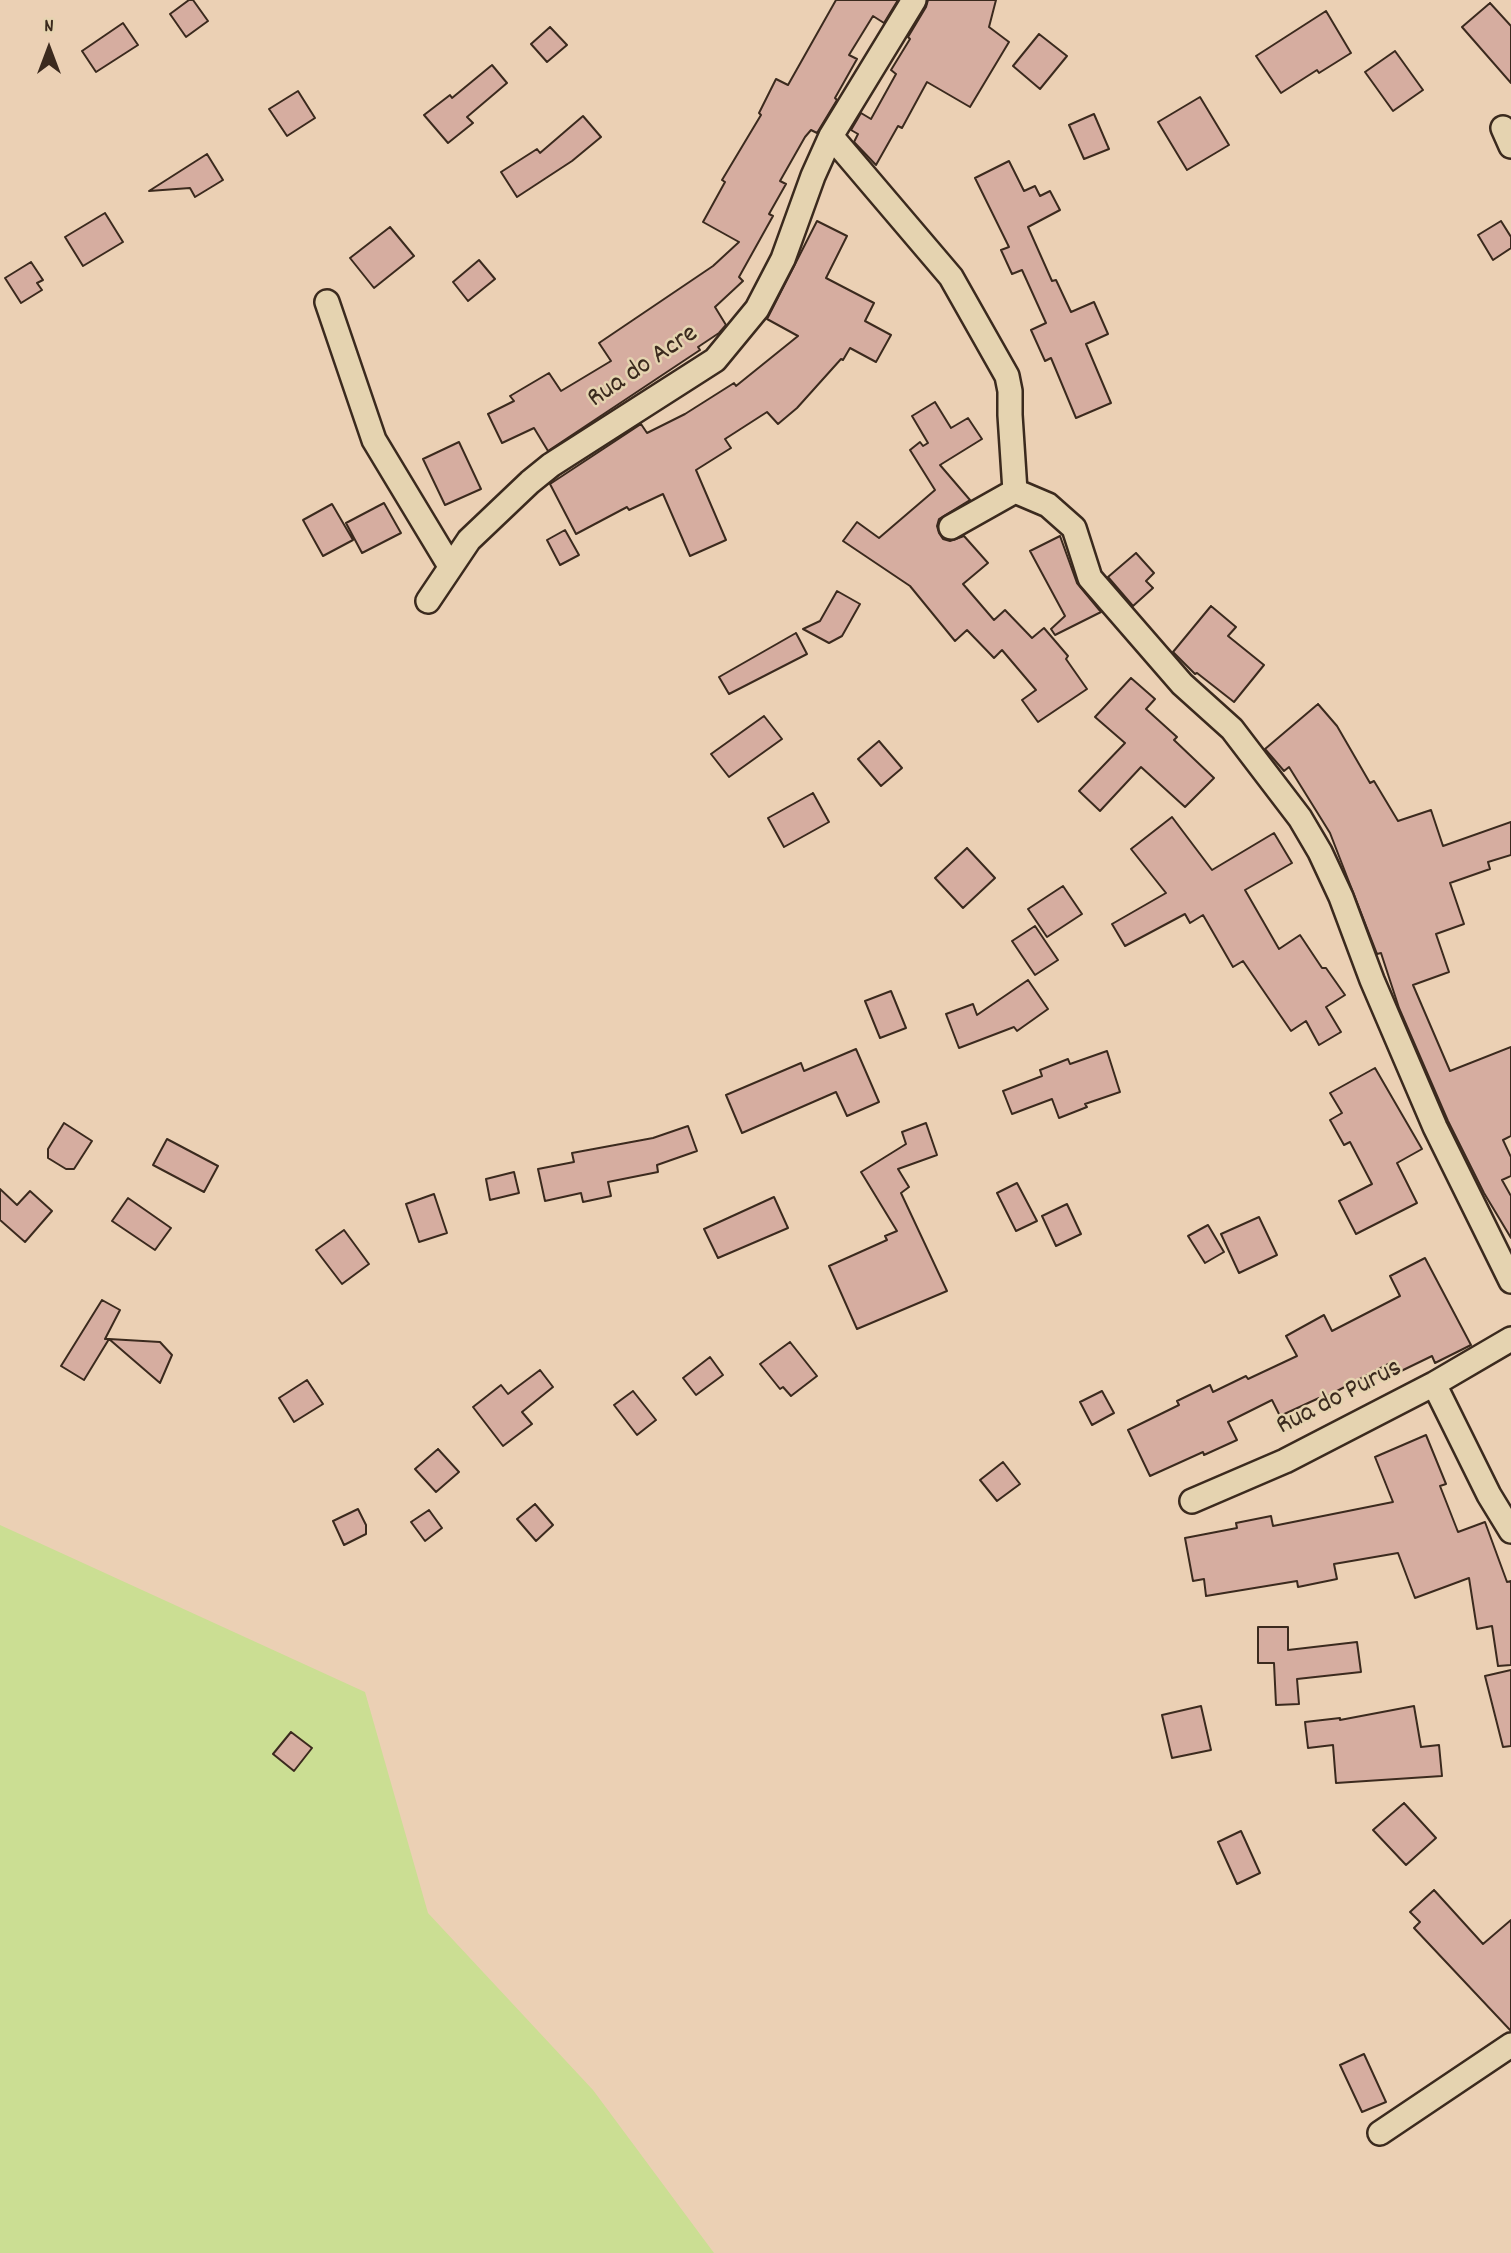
<!DOCTYPE html>
<style>
body{margin:0}
#map{position:relative;width:1511px;height:2253px;overflow:hidden;background:#ebd0b4;font-family:Dekko,sans-serif}
canvas{display:block}
.north{position:absolute;left:14px;top:14px;width:70px;height:70px;-webkit-text-stroke:5px #e5d3b0;paint-order:stroke;rotate:0deg;font-size:19px;font-weight:700;line-height:28px;text-align:center;color:#3b2a1e}
.north::after{content:'';display:block;margin:auto;width:24px;height:32px;background:#3b2a1e;clip-path:polygon(50% 0,100% 100%,50% 72%,0 100%)}
</style>
<div id="map">
<canvas width="1511" height="2253"></canvas>
<div class="north">N</div>
</div>
<script>
const c = document.querySelector('canvas').getContext('2d');
c.lineJoin = 'round';
function fillPath(path, color) {
  c.fillStyle = color;
  c.fill(path, 'evenodd');
}
function poly(rows) {
  const path = new Path2D();
  for (const r of rows) {
    path.moveTo(r[0], r[1]);
    for (let i = 2; i < r.length; i += 2) path.lineTo(r[i], r[i + 1]);
  }
  return path;
}
function stroke(path, color, width, dash) {
  c.strokeStyle = color;
  c.lineWidth = width;
  c.lineCap = dash ? 'butt' : 'round';
  c.setLineDash(dash || []);
  c.stroke(path);
}
function drawText(font, color, halo, rows, align = 'center') {
  c.font = font + ' Dekko,sans-serif';
  c.lineWidth = 5;
  c.setLineDash([]);
  c.textBaseline = 'middle';
  c.strokeStyle = halo;
  c.fillStyle = color;
  for (const [text, x, y, turn = 0] of rows) {
    c.save();
    c.translate(x, y);
    c.rotate((+turn || 0) * Math.PI / 180);
    c.textAlign = isNaN(turn) ? turn : align;
    if (halo) c.strokeText(text, 0, 0);
    c.fillText(text, 0, 0);
    c.restore();
  }
}
fillPath(poly([
 [0,1525,365,1692,428,1913,593,2090,714,2253,0,2253]
]), '#cbde93');
const building = poly([
 [189,0,193,0,208,21,186,37,170,14,189,0],
 [836,0,898,0,884,23,873,16,849,55,857,59,835,98,837,100,817,133,811,130,805,137,780,181,786,184,769,214,773,216,739,277,743,281,715,307,726,325,719,333,698,347,700,350,548,451,534,428,502,443,488,414,514,401,510,396,549,373,561,391,611,361,599,343,713,266,739,242,703,222,725,182,722,180,761,115,759,113,776,79,788,85,836,0],
 [928,0,996,0,989,27,1009,42,970,107,927,82,902,128,898,126,876,165,854,142,858,134,851,130,861,113,871,119,896,74,891,70,910,39,908,37,926,7,928,0],
 [1490,3,1511,26,1511,83,1462,27,1490,3],
 [1326,11,1351,53,1319,73,1317,70,1281,93,1256,56,1326,11],
 [123,23,138,45,96,72,82,51,123,23],
 [550,27,567,45,547,62,531,44,550,27],
 [1039,34,1067,56,1040,89,1013,66,1039,34],
 [1395,51,1423,90,1393,111,1365,72,1395,51],
 [492,65,507,83,467,117,473,123,448,143,424,115,450,95,452,98,492,65],
 [298,91,315,118,287,136,269,109,298,91],
 [1200,97,1229,145,1187,170,1158,122,1200,97],
 [1094,114,1109,149,1084,159,1069,125,1094,114],
 [583,116,601,137,572,161,517,197,501,172,537,149,540,153,583,116],
 [207,154,223,180,195,197,190,188,149,191,207,154],
 [1009,161,1024,191,1035,186,1040,196,1050,191,1060,210,1028,227,1052,281,1056,280,1071,312,1094,302,1108,334,1086,344,1111,403,1076,418,1051,358,1045,361,1031,330,1046,323,1022,270,1012,274,1001,250,1009,247,975,178,1009,161],
 [105,213,123,242,83,266,65,237,105,213],
 [817,221,847,236,826,278,874,303,865,321,891,335,876,362,850,348,843,360,841,359,797,408,778,424,767,412,725,439,731,448,696,470,726,540,690,556,663,494,629,510,627,507,576,534,550,484,641,424,647,433,685,414,734,383,736,386,798,336,767,319,817,221],
 [1501,221,1511,237,1511,248,1493,260,1478,235,1501,221],
 [390,227,414,256,374,288,350,258,390,227],
 [479,260,495,279,468,301,453,282,479,260],
 [31,262,43,280,37,283,42,290,21,303,5,278,31,262],
 [935,402,951,428,968,418,982,439,940,465,970,500,939,519,937,526,939,533,943,539,950,541,964,536,988,563,963,584,994,620,1005,610,1032,638,1044,628,1068,656,1066,659,1087,689,1038,722,1022,700,1036,690,1002,650,994,658,967,630,955,641,910,586,843,541,857,522,879,538,935,490,910,450,920,442,923,446,928,443,912,416,935,402],
 [459,442,481,489,445,505,423,459,459,442],
 [384,503,401,533,362,553,346,523,384,503],
 [332,504,353,540,323,556,303,520,332,504],
 [565,530,579,555,560,565,547,540,565,530],
 [1060,536,1077,583,1101,612,1055,635,1051,629,1065,616,1030,551,1060,536],
 [1136,553,1154,573,1146,581,1153,588,1133,606,1108,577,1136,553],
 [837,591,860,604,842,636,829,643,803,629,820,621,837,591],
 [1211,606,1236,627,1228,636,1264,665,1234,702,1197,673,1195,674,1173,652,1211,606],
 [796,633,807,654,729,694,719,677,796,633],
 [1131,678,1155,699,1146,709,1177,737,1174,740,1214,778,1185,807,1141,767,1100,811,1079,791,1125,743,1095,717,1131,678],
 [1318,704,1337,726,1370,783,1374,781,1398,821,1431,810,1443,846,1511,822,1511,855,1488,862,1490,869,1450,883,1464,924,1436,934,1449,972,1413,985,1450,1071,1511,1047,1511,1136,1503,1140,1511,1157,1511,1176,1502,1180,1511,1196,1511,1238,1484,1193,1448,1121,1399,1008,1381,953,1377,954,1330,833,1289,767,1284,771,1265,749,1318,704],
 [764,716,782,739,729,777,711,754,764,716],
 [879,741,902,768,881,786,858,759,879,741],
 [813,793,829,822,784,847,768,818,813,793],
 [1172,817,1212,870,1274,833,1292,863,1245,890,1279,949,1300,935,1322,968,1326,968,1345,995,1326,1007,1341,1032,1319,1045,1306,1021,1291,1031,1243,961,1233,967,1203,915,1190,923,1185,914,1125,946,1112,924,1166,893,1131,849,1172,817],
 [967,848,995,878,963,908,935,878,967,848],
 [1063,886,1082,914,1047,937,1028,909,1063,886],
 [1035,926,1058,960,1035,975,1012,941,1035,926],
 [1028,980,1048,1009,1017,1031,1014,1027,959,1048,946,1014,973,1004,977,1015,1028,980],
 [891,991,906,1028,880,1038,865,1001,891,991],
 [856,1049,879,1102,847,1116,836,1092,742,1133,726,1095,801,1063,804,1071,856,1049],
 [1107,1051,1120,1092,1085,1104,1087,1107,1059,1118,1052,1099,1012,1114,1003,1091,1042,1076,1040,1070,1068,1059,1070,1064,1107,1051],
 [1375,1068,1422,1149,1397,1163,1417,1203,1356,1234,1339,1201,1372,1184,1350,1142,1344,1145,1330,1120,1342,1113,1330,1093,1375,1068],
 [64,1123,92,1141,74,1169,66,1169,48,1158,48,1149,64,1123],
 [926,1123,937,1155,898,1169,909,1187,901,1193,947,1291,857,1329,829,1266,887,1240,885,1236,897,1231,861,1172,906,1144,902,1132,926,1123],
 [688,1126,697,1151,657,1165,658,1172,608,1182,611,1196,583,1202,581,1193,545,1201,538,1169,574,1162,572,1153,653,1138,688,1126],
 [167,1139,218,1166,204,1192,153,1165,167,1139],
 [514,1172,519,1193,490,1200,486,1179,514,1172],
 [1017,1183,1037,1221,1016,1231,997,1193,1017,1183],
 [0,1189,17,1205,30,1191,52,1211,25,1242,0,1220,0,1189],
 [434,1194,447,1233,419,1242,406,1204,434,1194],
 [774,1197,788,1228,718,1258,704,1229,774,1197],
 [128,1198,171,1228,155,1250,112,1221,128,1198],
 [1067,1204,1081,1234,1056,1246,1042,1216,1067,1204],
 [1259,1217,1277,1255,1239,1273,1221,1234,1259,1217],
 [1208,1225,1224,1252,1205,1263,1188,1236,1208,1225],
 [344,1230,369,1264,342,1284,316,1250,344,1230],
 [1425,1258,1471,1345,1435,1363,1432,1356,1397,1373,1392,1362,1320,1400,1319,1398,1280,1416,1272,1400,1228,1422,1237,1440,1204,1455,1203,1452,1150,1476,1128,1430,1179,1405,1177,1401,1210,1385,1213,1392,1246,1376,1248,1379,1297,1356,1286,1336,1324,1315,1332,1331,1400,1296,1390,1276,1425,1258],
 [102,1300,120,1310,105,1339,109,1339,84,1380,61,1366,102,1300],
 [109,1339,160,1342,172,1355,160,1383,109,1339],
 [790,1342,817,1376,791,1396,783,1387,780,1389,760,1364,790,1342],
 [710,1357,723,1375,696,1395,683,1378,710,1357],
 [540,1370,553,1387,522,1412,532,1424,503,1446,473,1407,501,1385,508,1394,540,1370],
 [307,1380,323,1404,294,1422,279,1398,307,1380],
 [633,1391,656,1420,637,1435,614,1405,633,1391],
 [1102,1391,1114,1413,1092,1425,1080,1402,1102,1391],
 [1426,1435,1446,1484,1440,1486,1458,1532,1485,1522,1507,1582,1511,1581,1511,1665,1498,1666,1492,1626,1477,1629,1469,1578,1415,1598,1398,1553,1334,1564,1337,1579,1298,1587,1297,1581,1206,1596,1204,1579,1193,1581,1185,1538,1237,1528,1236,1523,1271,1516,1273,1526,1393,1502,1375,1457,1426,1435],
 [438,1449,459,1472,436,1492,415,1469,438,1449],
 [1003,1462,1020,1484,997,1501,980,1480,1003,1462],
 [535,1504,553,1525,536,1541,517,1519,535,1504],
 [358,1509,366,1525,366,1534,344,1545,333,1521,358,1509],
 [429,1510,442,1528,425,1541,411,1522,429,1510],
 [1258,1627,1288,1627,1288,1650,1357,1642,1361,1672,1297,1679,1299,1704,1276,1705,1274,1663,1258,1663,1258,1627],
 [1511,1670,1511,1746,1503,1747,1485,1676,1511,1670],
 [1201,1706,1211,1750,1172,1758,1162,1715,1201,1706],
 [1414,1706,1421,1747,1439,1745,1442,1776,1336,1783,1333,1745,1308,1748,1305,1722,1340,1718,1340,1720,1414,1706],
 [291,1732,312,1748,294,1771,273,1754,291,1732],
 [1404,1803,1436,1838,1406,1865,1373,1830,1404,1803],
 [1241,1831,1260,1873,1237,1884,1218,1842,1241,1831],
 [1434,1890,1483,1944,1511,1920,1511,2031,1414,1928,1420,1922,1410,1912,1434,1890],
 [1364,2054,1386,2102,1362,2112,1340,2065,1364,2054]
]);
fillPath(building, '#d6ada0');
stroke(building, '#3b2a1e', 2);
const street = poly([
 [1503,128,1511,146],
 [831,136,951,277,1007,376,1010,391,1010,415,1015,491,951,527],
 [327,302,374,440,450,566],
 [1015,491,1048,505,1074,528,1090,578,1182,684,1232,729,1300,818,1320,852,1341,897,1372,980,1435,1127,1511,1281],
 [428,601,469,540,530,482,551,465,715,360,757,309,783,259,813,176,831,136,914,0],
 [1434,1384,1489,1495,1511,1531],
 [1192,1501,1285,1461,1434,1384,1511,1339],
 [1380,2133,1511,2045]
]);
stroke(street, '#3b2a1e', 28);
stroke(street, '#e5d3b0', 23);
drawText('28px', '#3b2a1e', '#e5d3b0', [
 ["Rua do Acre",644,368,-34],
 ["Rua do Purus",1340,1399,-27]
]);
</script>
